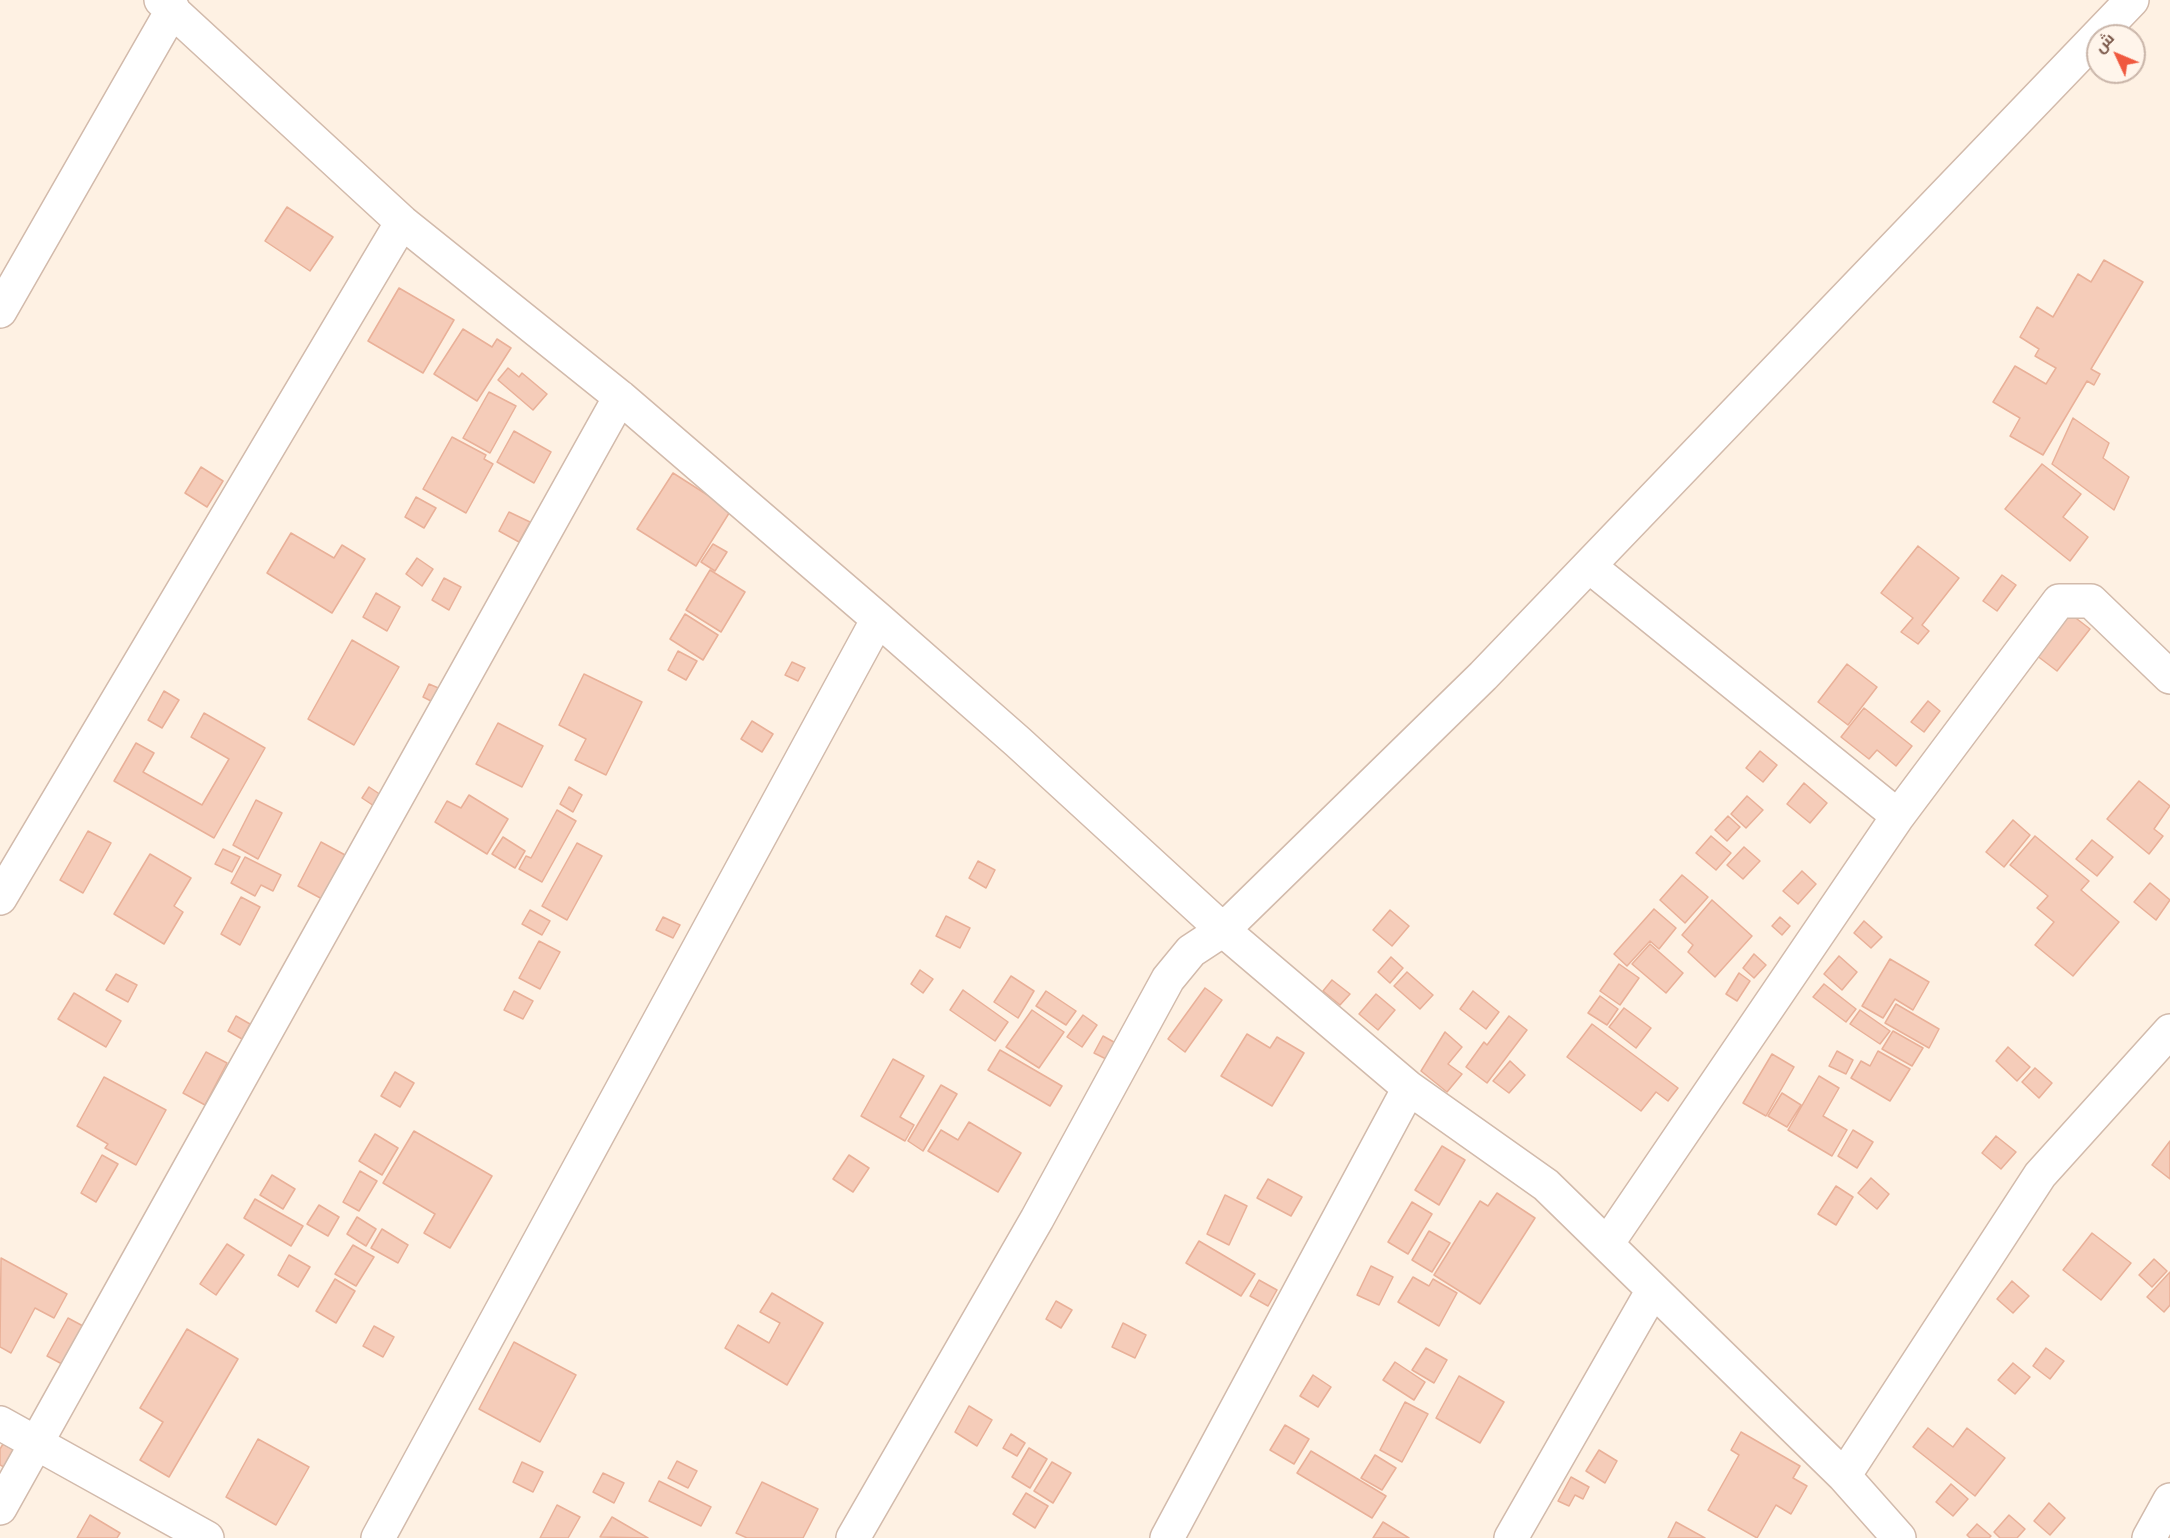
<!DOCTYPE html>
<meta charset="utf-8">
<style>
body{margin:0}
#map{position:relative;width:2170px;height:1538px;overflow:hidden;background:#fef1e3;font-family:Raleway,Cairo,sans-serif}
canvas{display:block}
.north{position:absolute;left:2086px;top:24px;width:60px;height:60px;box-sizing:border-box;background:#fff5eb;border:2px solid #c9b5a9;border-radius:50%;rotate:314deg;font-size:16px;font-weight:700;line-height:24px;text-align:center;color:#785547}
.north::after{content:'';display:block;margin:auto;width:21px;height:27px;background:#f0593f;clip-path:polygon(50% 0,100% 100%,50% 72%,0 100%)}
</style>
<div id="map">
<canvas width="2170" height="1538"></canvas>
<div class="north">ش</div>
</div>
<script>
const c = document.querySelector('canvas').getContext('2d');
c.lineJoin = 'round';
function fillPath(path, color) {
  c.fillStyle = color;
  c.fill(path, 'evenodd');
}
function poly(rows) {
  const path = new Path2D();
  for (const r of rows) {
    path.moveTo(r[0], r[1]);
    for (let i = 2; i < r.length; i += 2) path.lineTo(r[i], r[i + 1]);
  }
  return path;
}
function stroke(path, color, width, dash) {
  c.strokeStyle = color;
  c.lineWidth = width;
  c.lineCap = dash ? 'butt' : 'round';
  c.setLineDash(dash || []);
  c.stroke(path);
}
const building = poly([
 [287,207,333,237,310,271,265,241,287,207],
 [2104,260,2143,282,2091,369,2100,374,2094,385,2087,381,2043,455,2010,436,2020,418,1993,402,2015,366,2046,384,2056,368,2035,356,2039,349,2020,337,2037,307,2053,317,2078,274,2091,282,2104,260],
 [399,288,454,320,423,373,368,341,399,288],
 [463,329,492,347,497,339,511,348,477,401,434,374,463,329],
 [508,368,519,377,522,373,547,394,533,410,498,380,508,368],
 [489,392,516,406,490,453,463,438,489,392],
 [2073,418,2109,443,2103,458,2129,477,2114,510,2052,464,2073,418],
 [514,431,551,452,534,483,497,462,514,431],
 [452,437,486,455,484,459,493,464,466,513,423,489,452,437],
 [2042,464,2081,494,2063,517,2088,537,2070,561,2005,509,2042,464],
 [201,467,223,481,207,507,185,493,201,467],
 [673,473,731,510,696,566,637,529,673,473],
 [416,497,436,508,424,528,405,517,416,497],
 [509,512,530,522,519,542,499,531,509,512],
 [291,533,334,558,342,545,365,559,332,613,267,573,291,533],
 [713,544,727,552,715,571,701,562,713,544],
 [1918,546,1959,578,1922,625,1929,631,1918,644,1901,632,1913,618,1881,593,1918,546],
 [417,558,433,569,422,586,406,574,417,558],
 [710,570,745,592,721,632,686,610,710,570],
 [2002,575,2016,585,1997,611,1983,601,2002,575],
 [444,578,461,587,449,610,432,600,444,578],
 [376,593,400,607,387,631,363,617,376,593],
 [2068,612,2090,629,2057,671,2036,655,2068,612],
 [685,614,718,635,703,660,670,639,685,614],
 [352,640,399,667,354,745,308,719,352,640],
 [678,651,697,661,686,680,668,670,678,651],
 [792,662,805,668,798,681,785,675,792,662],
 [1847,664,1877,687,1848,725,1818,702,1847,664],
 [584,674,642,702,606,775,575,760,586,739,559,725,584,674],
 [429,684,443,690,437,704,423,697,429,684],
 [164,691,179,700,162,728,148,720,164,691],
 [1928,701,1940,711,1924,732,1911,722,1928,701],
 [1864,708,1912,746,1896,766,1877,750,1869,759,1841,737,1864,708],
 [204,713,265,748,214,838,114,781,136,743,154,753,143,772,202,805,229,759,191,737,204,713],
 [752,721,773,734,762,752,741,739,752,721],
 [498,723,543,746,522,787,476,764,498,723],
 [1760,751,1777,765,1763,782,1746,768,1760,751],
 [2139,781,2170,806,2154,829,2163,836,2149,854,2107,819,2139,781],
 [1804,783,1827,803,1810,823,1787,804,1804,783],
 [369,787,381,795,374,806,362,798,369,787],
 [569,787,582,795,573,812,560,804,569,787],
 [469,795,508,819,487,854,435,822,447,801,461,808,469,795],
 [1747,796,1763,810,1746,828,1731,814,1747,796],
 [256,800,282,813,258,859,233,845,256,800],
 [557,810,576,821,542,882,519,869,526,856,531,858,557,810],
 [1728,816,1740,827,1727,841,1715,830,1728,816],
 [2013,820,2030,835,2004,867,1986,852,2013,820],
 [88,831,111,843,83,893,60,880,88,831],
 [1711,836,1731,853,1716,870,1696,853,1711,836],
 [2035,836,2089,881,2081,890,2119,922,2073,976,2035,945,2054,922,2037,908,2048,896,2010,865,2035,836],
 [503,837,525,851,515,868,492,854,503,837],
 [2092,840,2113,857,2097,876,2076,859,2092,840],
 [321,842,347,856,324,900,298,886,321,842],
 [577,843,602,856,567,920,542,906,577,843],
 [1744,847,1760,861,1743,879,1727,865,1744,847],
 [223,849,240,857,232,872,215,864,223,849],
 [150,854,191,878,174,906,183,912,164,944,114,914,150,854],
 [245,857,281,875,273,891,261,885,255,896,231,883,245,857],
 [978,861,995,870,986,888,969,878,978,861],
 [1802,871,1816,884,1798,904,1783,891,1802,871],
 [1682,875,1708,897,1685,923,1660,900,1682,875],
 [2150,883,2170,900,2156,920,2134,902,2150,883],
 [241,897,260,907,240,945,221,934,241,897],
 [1712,900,1752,936,1715,977,1688,952,1693,945,1682,935,1712,900],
 [1654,909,1676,928,1659,949,1650,941,1627,966,1614,954,1654,909],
 [530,910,550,921,542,935,522,924,530,910],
 [1390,910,1409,926,1392,946,1373,930,1390,910],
 [946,916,970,928,960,948,936,936,946,916],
 [663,917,680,925,673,938,656,930,663,917],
 [1780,917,1790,926,1782,935,1772,926,1780,917],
 [1864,921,1882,937,1871,948,1854,933,1864,921],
 [539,941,560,952,540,989,519,978,539,941],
 [1650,944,1683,973,1666,993,1632,964,1650,944],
 [1754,954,1766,965,1754,978,1743,968,1754,954],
 [1839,956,1857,972,1842,990,1824,974,1839,956],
 [1391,957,1403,968,1390,983,1378,972,1391,957],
 [1890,959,1929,982,1913,1010,1895,999,1883,1018,1862,1006,1890,959],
 [1619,964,1639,978,1620,1005,1600,991,1619,964],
 [920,970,933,979,923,993,911,984,920,970],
 [1407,972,1433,995,1420,1009,1394,986,1407,972],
 [1739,973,1750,981,1737,1001,1726,994,1739,973],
 [116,974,137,985,128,1002,106,990,116,974],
 [1011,976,1034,991,1018,1018,994,1002,1011,976],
 [1332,980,1350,994,1340,1005,1323,991,1332,980],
 [1824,984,1856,1009,1846,1022,1813,997,1824,984],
 [1205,988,1222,1000,1185,1052,1168,1039,1205,988],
 [963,990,1008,1022,995,1041,950,1010,963,990],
 [514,991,533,1001,523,1019,504,1010,514,991],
 [1046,991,1076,1011,1066,1025,1036,1006,1046,991],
 [1473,991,1499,1012,1486,1029,1460,1009,1473,991],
 [74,993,121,1021,106,1047,58,1019,74,993],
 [1376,994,1395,1010,1378,1030,1359,1014,1376,994],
 [1600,996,1618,1009,1607,1025,1588,1013,1600,996],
 [1896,1004,1939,1029,1929,1048,1885,1023,1896,1004],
 [1624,1008,1651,1028,1636,1048,1609,1027,1624,1008],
 [1032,1010,1064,1032,1039,1068,1006,1047,1032,1010],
 [1860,1010,1890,1031,1880,1044,1850,1024,1860,1010],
 [1083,1015,1097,1025,1082,1047,1067,1037,1083,1015],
 [236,1016,250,1024,242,1039,228,1031,236,1016],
 [1509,1016,1527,1030,1487,1083,1466,1067,1484,1042,1487,1045,1509,1016],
 [1592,1024,1678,1088,1668,1101,1656,1092,1641,1111,1567,1057,1592,1024],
 [1893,1031,1923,1048,1912,1066,1882,1049,1893,1031],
 [1445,1032,1462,1047,1448,1064,1462,1074,1447,1092,1421,1071,1445,1032],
 [1247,1034,1270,1048,1277,1037,1304,1053,1272,1106,1221,1076,1247,1034],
 [1103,1036,1121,1046,1112,1062,1094,1053,1103,1036],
 [2008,1047,2030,1067,2017,1081,1996,1061,2008,1047],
 [1000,1050,1062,1086,1050,1106,988,1070,1000,1050],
 [1837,1051,1853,1060,1846,1074,1829,1066,1837,1051],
 [1878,1051,1910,1069,1890,1101,1851,1078,1861,1061,1870,1066,1878,1051],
 [206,1052,227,1063,205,1105,183,1093,206,1052],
 [1772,1054,1794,1067,1766,1116,1743,1103,1772,1054],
 [893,1059,924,1076,900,1117,914,1125,905,1141,861,1116,893,1059],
 [1510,1061,1525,1075,1509,1093,1493,1081,1510,1061],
 [2035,1068,2052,1083,2039,1098,2022,1082,2035,1068],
 [395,1072,414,1083,400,1107,381,1096,395,1072],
 [1819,1076,1839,1088,1823,1116,1847,1130,1832,1156,1788,1130,1819,1076],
 [104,1077,166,1110,136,1165,105,1148,108,1144,77,1126,104,1077],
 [941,1085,957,1094,923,1151,908,1141,941,1085],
 [1782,1093,1801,1105,1787,1127,1768,1116,1782,1093],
 [969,1122,1021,1153,998,1192,928,1151,941,1130,958,1140,969,1122],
 [1853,1130,1873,1142,1857,1168,1838,1156,1853,1130],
 [414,1131,492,1176,450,1248,424,1233,435,1214,383,1183,414,1131],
 [375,1134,398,1148,382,1175,359,1161,375,1134],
 [1996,1136,2016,1152,2001,1169,1982,1153,1996,1136],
 [2170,1141,2170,1179,2152,1165,2170,1141],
 [1442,1146,1465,1160,1439,1205,1415,1190,1442,1146],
 [102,1155,118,1164,96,1202,81,1193,102,1155],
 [849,1155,869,1168,853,1192,833,1179,849,1155],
 [360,1171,377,1181,359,1211,343,1202,360,1171],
 [272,1175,295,1189,283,1209,260,1195,272,1175],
 [1871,1178,1889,1194,1877,1209,1858,1193,1871,1178],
 [1268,1179,1302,1197,1291,1216,1257,1198,1268,1179],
 [1836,1186,1853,1197,1836,1225,1818,1214,1836,1186],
 [1497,1193,1535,1218,1480,1304,1434,1275,1480,1201,1488,1206,1497,1193],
 [1225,1195,1247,1206,1229,1245,1207,1234,1225,1195],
 [255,1199,303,1226,291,1246,244,1218,255,1199],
 [1412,1202,1432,1214,1408,1254,1388,1242,1412,1202],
 [319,1205,339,1217,328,1236,307,1224,319,1205],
 [357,1217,376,1229,366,1246,347,1234,357,1217],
 [382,1229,408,1245,398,1263,371,1248,382,1229],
 [1429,1231,1450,1243,1432,1272,1412,1260,1429,1231],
 [2092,1233,2131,1263,2101,1300,2063,1270,2092,1233],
 [1199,1241,1255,1274,1241,1296,1186,1263,1199,1241],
 [227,1244,244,1255,216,1295,200,1284,227,1244],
 [353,1245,374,1257,356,1286,335,1274,353,1245],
 [289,1255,310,1267,298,1287,278,1275,289,1255],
 [1,1258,67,1294,54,1318,35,1308,11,1353,0,1347,1,1258],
 [2154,1259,2167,1271,2152,1287,2139,1275,2154,1259],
 [1371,1266,1393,1277,1379,1305,1357,1295,1371,1266],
 [2170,1272,2170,1305,2164,1312,2147,1297,2170,1272],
 [1413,1277,1429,1286,1433,1279,1457,1293,1439,1326,1398,1302,1413,1277],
 [335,1279,355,1291,336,1323,316,1311,335,1279],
 [1259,1280,1277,1290,1268,1306,1250,1296,1259,1280],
 [2012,1281,2029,1296,2013,1313,1997,1299,2012,1281],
 [772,1293,823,1323,787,1385,725,1348,738,1325,769,1343,780,1323,760,1312,772,1293],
 [1056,1301,1072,1310,1061,1328,1046,1319,1056,1301],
 [68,1318,83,1326,62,1364,47,1356,68,1318],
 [1123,1323,1146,1335,1135,1358,1112,1347,1123,1323],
 [374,1326,394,1337,383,1357,363,1346,374,1326],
 [187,1329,238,1359,169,1477,140,1460,163,1422,140,1408,187,1329],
 [514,1342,576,1375,540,1442,479,1409,514,1342],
 [1426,1348,1447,1360,1434,1383,1412,1370,1426,1348],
 [2046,1348,2064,1361,2050,1379,2033,1366,2046,1348],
 [1395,1362,1425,1382,1414,1400,1383,1380,1395,1362],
 [2013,1363,2030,1377,2015,1394,1998,1380,2013,1363],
 [1313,1375,1331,1387,1318,1407,1300,1396,1313,1375],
 [1459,1376,1504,1402,1480,1443,1436,1418,1459,1376],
 [1405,1402,1428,1414,1402,1462,1380,1450,1405,1402],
 [969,1406,992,1420,977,1446,955,1432,969,1406],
 [1285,1425,1309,1439,1294,1464,1270,1450,1285,1425],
 [1928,1428,1953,1447,1967,1428,2005,1458,1975,1496,1913,1447,1928,1428],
 [1741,1432,1800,1466,1793,1478,1807,1486,1791,1514,1776,1505,1757,1538,1708,1510,1739,1455,1731,1450,1741,1432],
 [1011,1434,1025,1443,1017,1456,1003,1448,1011,1434],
 [258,1439,309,1467,276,1525,226,1497,258,1439],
 [3,1444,20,1453,9,1470,0,1465,0,1449,3,1444],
 [1029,1448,1047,1459,1030,1488,1012,1477,1029,1448],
 [1599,1450,1617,1461,1605,1483,1586,1471,1599,1450],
 [1311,1451,1386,1496,1372,1518,1297,1473,1311,1451],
 [1375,1455,1396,1468,1382,1490,1361,1478,1375,1455],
 [677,1461,697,1471,688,1488,668,1478,677,1461],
 [522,1462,543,1472,533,1492,513,1482,522,1462],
 [1052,1462,1071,1473,1053,1503,1034,1491,1052,1462],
 [603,1473,624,1483,614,1503,593,1492,603,1473],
 [1571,1477,1589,1487,1583,1499,1575,1495,1569,1506,1558,1501,1571,1477],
 [659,1481,711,1507,701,1526,649,1501,659,1481],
 [762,1482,818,1509,803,1538,747,1538,736,1533,762,1482],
 [1951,1484,1968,1499,1953,1516,1936,1502,1951,1484],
 [1026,1493,1048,1506,1035,1528,1013,1514,1026,1493],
 [2049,1503,2065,1518,2050,1535,2034,1521,2049,1503],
 [557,1505,580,1517,568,1538,540,1538,557,1505],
 [90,1515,120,1533,117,1538,77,1538,90,1515],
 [2009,1515,2025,1529,2017,1538,2000,1538,1994,1532,2009,1515],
 [612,1517,648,1538,600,1537,612,1517],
 [1383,1522,1409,1538,1373,1538,1383,1522],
 [1676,1522,1705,1538,1668,1538,1676,1522],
 [1977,1524,1991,1536,1989,1538,1970,1538,1967,1535,1977,1524]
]);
fillPath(building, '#f5ccb9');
stroke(building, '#e9b098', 1.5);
const street = poly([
 [161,0,402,222,620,397,878,619,1018,742,1223,930,1483,676,2132,0],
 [0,311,173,9],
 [1589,566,1898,816],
 [0,898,402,222],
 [1607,1244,1898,816,2059,601,2091,601,2170,677],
 [0,1423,207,1538],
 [1844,1476,2040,1175,2170,1031],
 [0,1508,620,397],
 [378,1538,878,619],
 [853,1538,1037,1219,1168,979,1191,951,1223,930,1409,1088,1546,1185,1844,1476,1899,1538],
 [1167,1538,1409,1088],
 [1511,1538,1653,1290],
 [2149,1538,2170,1500]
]);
stroke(street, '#d2baab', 36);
stroke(street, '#fff', 33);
</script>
